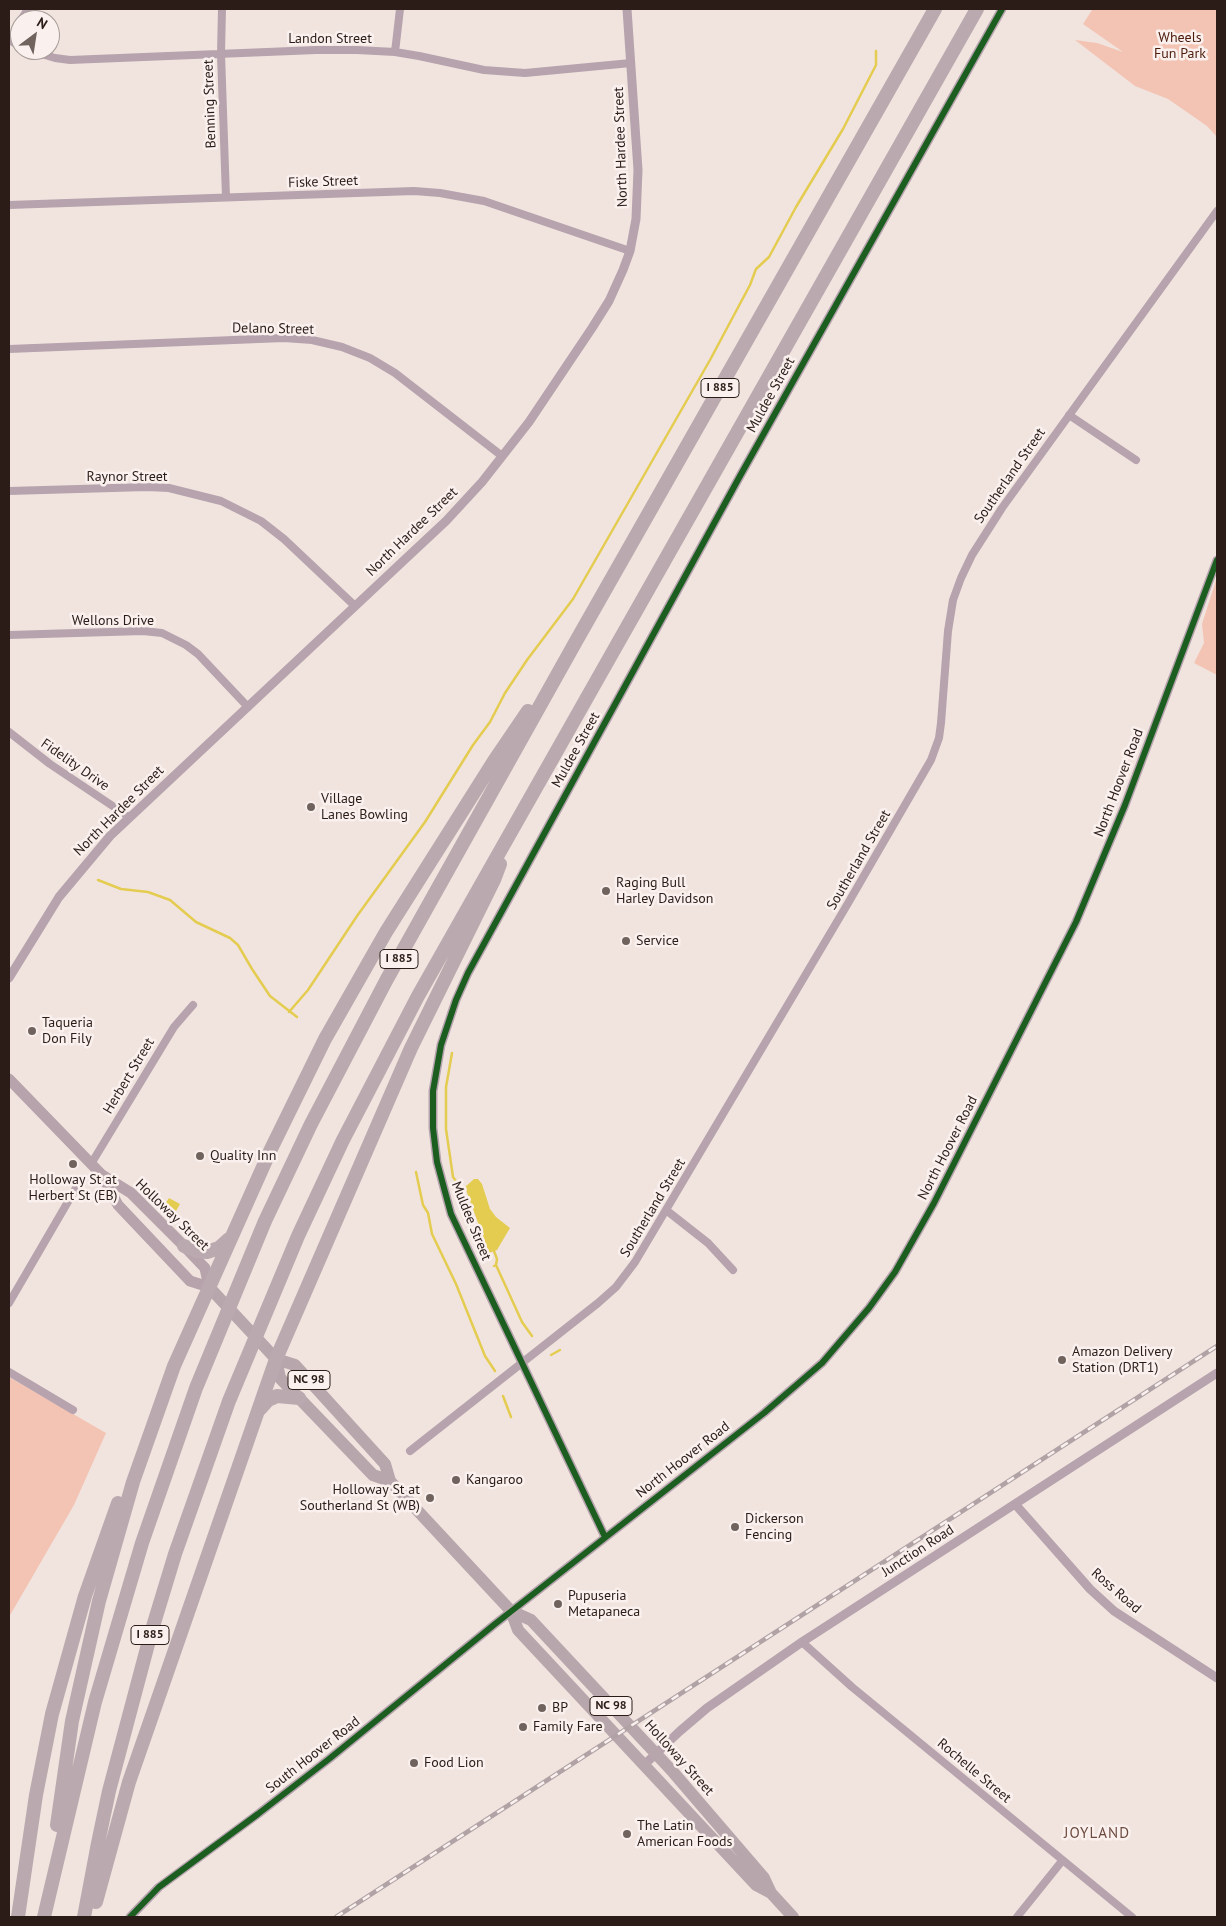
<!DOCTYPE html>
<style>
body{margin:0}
#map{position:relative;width:1226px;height:1926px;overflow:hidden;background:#f1e4df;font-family:"PT Sans",sans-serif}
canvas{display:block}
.frame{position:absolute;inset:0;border:10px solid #2b1c17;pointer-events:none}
.north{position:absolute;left:10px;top:10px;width:50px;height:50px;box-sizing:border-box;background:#faf1ee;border:1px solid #a79c98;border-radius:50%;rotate:31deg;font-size:14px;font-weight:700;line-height:20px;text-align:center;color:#2b1c17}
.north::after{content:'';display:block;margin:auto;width:18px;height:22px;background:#70625d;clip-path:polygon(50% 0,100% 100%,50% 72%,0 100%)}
</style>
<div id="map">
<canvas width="1226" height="1926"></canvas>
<div class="frame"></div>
<div class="north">N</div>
</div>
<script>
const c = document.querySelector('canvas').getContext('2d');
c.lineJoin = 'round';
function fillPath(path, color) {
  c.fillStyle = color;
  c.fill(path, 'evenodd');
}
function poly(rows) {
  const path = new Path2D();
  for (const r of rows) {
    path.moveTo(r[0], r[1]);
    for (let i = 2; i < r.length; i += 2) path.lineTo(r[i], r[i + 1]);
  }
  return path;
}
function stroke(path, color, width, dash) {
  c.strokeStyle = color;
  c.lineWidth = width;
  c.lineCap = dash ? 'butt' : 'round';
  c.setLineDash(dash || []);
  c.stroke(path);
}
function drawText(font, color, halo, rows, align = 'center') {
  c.font = font + ' "PT Sans",sans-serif';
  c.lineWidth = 5;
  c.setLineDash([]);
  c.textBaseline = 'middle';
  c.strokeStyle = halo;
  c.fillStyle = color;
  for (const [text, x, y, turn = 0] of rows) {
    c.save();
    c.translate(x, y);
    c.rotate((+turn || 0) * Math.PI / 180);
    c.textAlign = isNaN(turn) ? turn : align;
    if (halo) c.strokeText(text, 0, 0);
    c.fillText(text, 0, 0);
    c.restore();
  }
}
fillPath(poly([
 [1089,9,1217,9,1217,137,1207,126,1168,99,1135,86,1075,40,1097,43,1123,52,1083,24,1092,10],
 [1217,577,1217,675,1194,663,1204,643,1202,624],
 [9,1377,106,1433,74,1505,9,1617]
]), '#f3c4b4');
fillPath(poly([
 [474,1179,478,1179,482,1184,490,1209,496,1217,510,1228,497,1250,489,1253,465,1187],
 [169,1198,180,1204,176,1211,165,1204]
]), '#e4cc50');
stroke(poly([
 [98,880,121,889,148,892,170,900,196,922,230,938,238,945,252,969,270,996,297,1017],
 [289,1012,308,990,357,916,425,822,473,745,490,722,505,693,527,660,573,599,710,360,750,285,756,269,769,257,796,207,843,129,876,65,876,51],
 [452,1053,446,1087,446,1129,453,1177,459,1185,461,1192,460,1195],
 [416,1172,423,1205,428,1213,432,1234,456,1284,485,1356,495,1371],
 [494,1251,497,1259,496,1265],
 [494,1266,496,1265,522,1322,532,1336],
 [551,1355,560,1350],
 [503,1396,511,1417]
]), '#e4cc50', 2.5);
stroke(poly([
 [222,9,221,54,226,197],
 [21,20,28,9],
 [9,40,20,46],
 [9,41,20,22],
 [28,50,55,58,70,60,316,50,357,50,395,52,419,56,484,70,525,73,631,63],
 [395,52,400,9],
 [9,205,414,191,440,193,484,201,630,251],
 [9,349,284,338,312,340,342,347,370,358,395,373,502,456],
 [1069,415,1136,460],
 [9,491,147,487,169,488,221,501,261,521,284,539,355,606],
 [9,635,143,631,162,633,186,645,198,654,248,707],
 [9,732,50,764,129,817],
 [91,1164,174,1027,193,1005],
 [666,1210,708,1243,733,1270],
 [9,1303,76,1188],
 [9,1372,73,1410],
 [410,1451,598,1303,616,1287,635,1262,847,905,931,760,939,738,941,723,948,631,953,600,961,578,972,555,1002,508,1217,211],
 [802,1642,852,1687,1132,1917],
 [1017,1917,1062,1861]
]), '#b6a3ad', 8);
stroke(poly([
 [9,978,59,897,110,836,400,564,446,521,482,482,529,422,592,328,609,301,623,270,630,251,636,219,638,170,627,9],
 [1015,1504,1090,1589,1114,1611,1217,1678],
 [605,1537,451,1214,437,1162,433,1128,433,1091,441,1045,456,1000,468,973,740,476,1002,9],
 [644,1765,680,1731,707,1708,802,1642,1217,1373],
 [130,1917,159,1887,258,1814,329,1759,495,1624,764,1413,822,1363,869,1308,895,1272,934,1203,1076,922,1125,805,1217,560]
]), '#b6a3ad', 9);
stroke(poly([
 [9,1079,102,1175,131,1193,184,1246,205,1268,209,1287,190,1281,118,1205,102,1175]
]), '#b7a3ab', 11);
stroke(poly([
 [209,1287,276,1359,280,1378,299,1398,373,1475,390,1481,511,1611,531,1620,673,1772,764,1878,771,1893],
 [276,1359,295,1365,385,1464,390,1481],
 [511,1611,518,1630,756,1885,771,1893,793,1917]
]), '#b8a6ad', 12);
stroke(poly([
 [184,1246,197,1251,207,1252,219,1248,229,1239],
 [260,1409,268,1400,277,1396,299,1398],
 [57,1825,72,1721,99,1601,133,1482,174,1366,271,1149,325,1039,386,932,494,761,528,711],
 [96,1902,129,1782,276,1359,411,1048,494,880,500,864],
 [18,1917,36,1795,52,1714,85,1596,118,1503],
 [44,1917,95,1702,142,1543,196,1388,265,1221,311,1124,387,979,575,643,935,9],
 [84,1917,98,1843,109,1791,151,1633,175,1554,229,1401,298,1236,343,1140,418,996,977,9]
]), '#baaaaf', 14);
const rail = poly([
 [336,1917,1217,1346]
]);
stroke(rail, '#b0a2a5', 4.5);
stroke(rail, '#faf1ee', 2.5, [8]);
stroke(poly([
 [605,1537,451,1214,437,1162,433,1128,433,1091,441,1045,456,1000,468,973,740,476,1002,9],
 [130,1917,159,1887,258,1814,329,1759,495,1624,764,1413,822,1363,869,1308,895,1272,934,1203,1076,922,1125,805,1217,560]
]), '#1b5e20', 6);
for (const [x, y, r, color] of [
 [311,807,5,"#70625d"],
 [606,891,5,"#70625d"],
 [626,941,5,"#70625d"],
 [32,1031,5,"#70625d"],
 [200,1156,5,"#70625d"],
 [73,1164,5,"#70625d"],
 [1062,1360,5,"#70625d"],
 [456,1480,5,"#70625d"],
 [430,1498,5,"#70625d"],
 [735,1527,5,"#70625d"],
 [558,1604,5,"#70625d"],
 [542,1708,5,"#70625d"],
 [523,1727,5,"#70625d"],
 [414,1763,5,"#70625d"],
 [627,1834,5,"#70625d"]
]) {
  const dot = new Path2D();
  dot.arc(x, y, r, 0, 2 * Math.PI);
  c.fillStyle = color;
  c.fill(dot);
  stroke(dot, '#faf1ee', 2);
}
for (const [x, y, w] of [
 [720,388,38],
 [399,959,38],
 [309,1380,42],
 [150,1635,38],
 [611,1706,42]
]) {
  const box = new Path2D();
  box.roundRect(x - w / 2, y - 9.5, w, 19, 4);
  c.fillStyle = '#faf1ee';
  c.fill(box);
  stroke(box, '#2b1c17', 1);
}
drawText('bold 12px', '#2b1c17', null, [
 ["I 885",720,388],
 ["I 885",399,959],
 ["NC 98",309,1380],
 ["I 885",150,1635],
 ["NC 98",611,1706]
]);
drawText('14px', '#4c1b0b', '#faf1ee', [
 ["Wheels",1180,38],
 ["Fun Park",1180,54]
]);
drawText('14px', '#2b1c17', '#faf1ee', [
 ["Landon Street",330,39],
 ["Benning Street",210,104,-92],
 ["North Hardee Street",621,147,-92],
 ["Fiske Street",323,182,-2],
 ["Delano Street",273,329,1],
 ["Muldee Street",771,395,-61],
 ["Southerland Street",1010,476,-55],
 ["Raynor Street",127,477],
 ["North Hardee Street",412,532,-44],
 ["Wellons Drive",113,621],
 ["Muldee Street",576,750,-61],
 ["Fidelity Drive",75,765,35],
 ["North Hoover Road",1119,783,-69],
 ["North Hardee Street",119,811,-45],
 ["Southerland Street",859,860,-60],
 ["Herbert Street",129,1076,-59],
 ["North Hoover Road",948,1148,-63],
 ["Southerland Street",653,1208,-59],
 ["Holloway Street",172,1215,44],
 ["Muldee Street",471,1221,68],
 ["North Hoover Road",683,1460,-38],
 ["Junction Road",918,1551,-33],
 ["Ross Road",1116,1591,41],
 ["South Hoover Road",313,1755,-38],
 ["Holloway Street",679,1758,48],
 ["Rochelle Street",974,1771,40]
]);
drawText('14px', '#2b1c17', '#faf1ee', [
 ["Village",321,799],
 ["Lanes Bowling",321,815],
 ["Raging Bull",616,883],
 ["Harley Davidson",616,899],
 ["Service",636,941],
 ["Taqueria",42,1023],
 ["Don Fily",42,1039],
 ["Quality Inn",210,1156],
 ["Holloway St at",73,1180,"center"],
 ["Herbert St (EB)",73,1196,"center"],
 ["Amazon Delivery",1072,1352],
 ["Station (DRT1)",1072,1368],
 ["Kangaroo",466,1480],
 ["Holloway St at",420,1490,"right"],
 ["Southerland St (WB)",420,1506,"right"],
 ["Dickerson",745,1519],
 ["Fencing",745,1535],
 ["Pupuseria",568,1596],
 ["Metapaneca",568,1612],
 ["BP",552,1708],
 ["Family Fare",533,1727],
 ["Food Lion",424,1763],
 ["The Latin",637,1826],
 ["American Foods",637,1842]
], 'left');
c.letterSpacing = '1px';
drawText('15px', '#6d4a3f', '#faf1ee', [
 ["JOYLAND",1097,1834]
]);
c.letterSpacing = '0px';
</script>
